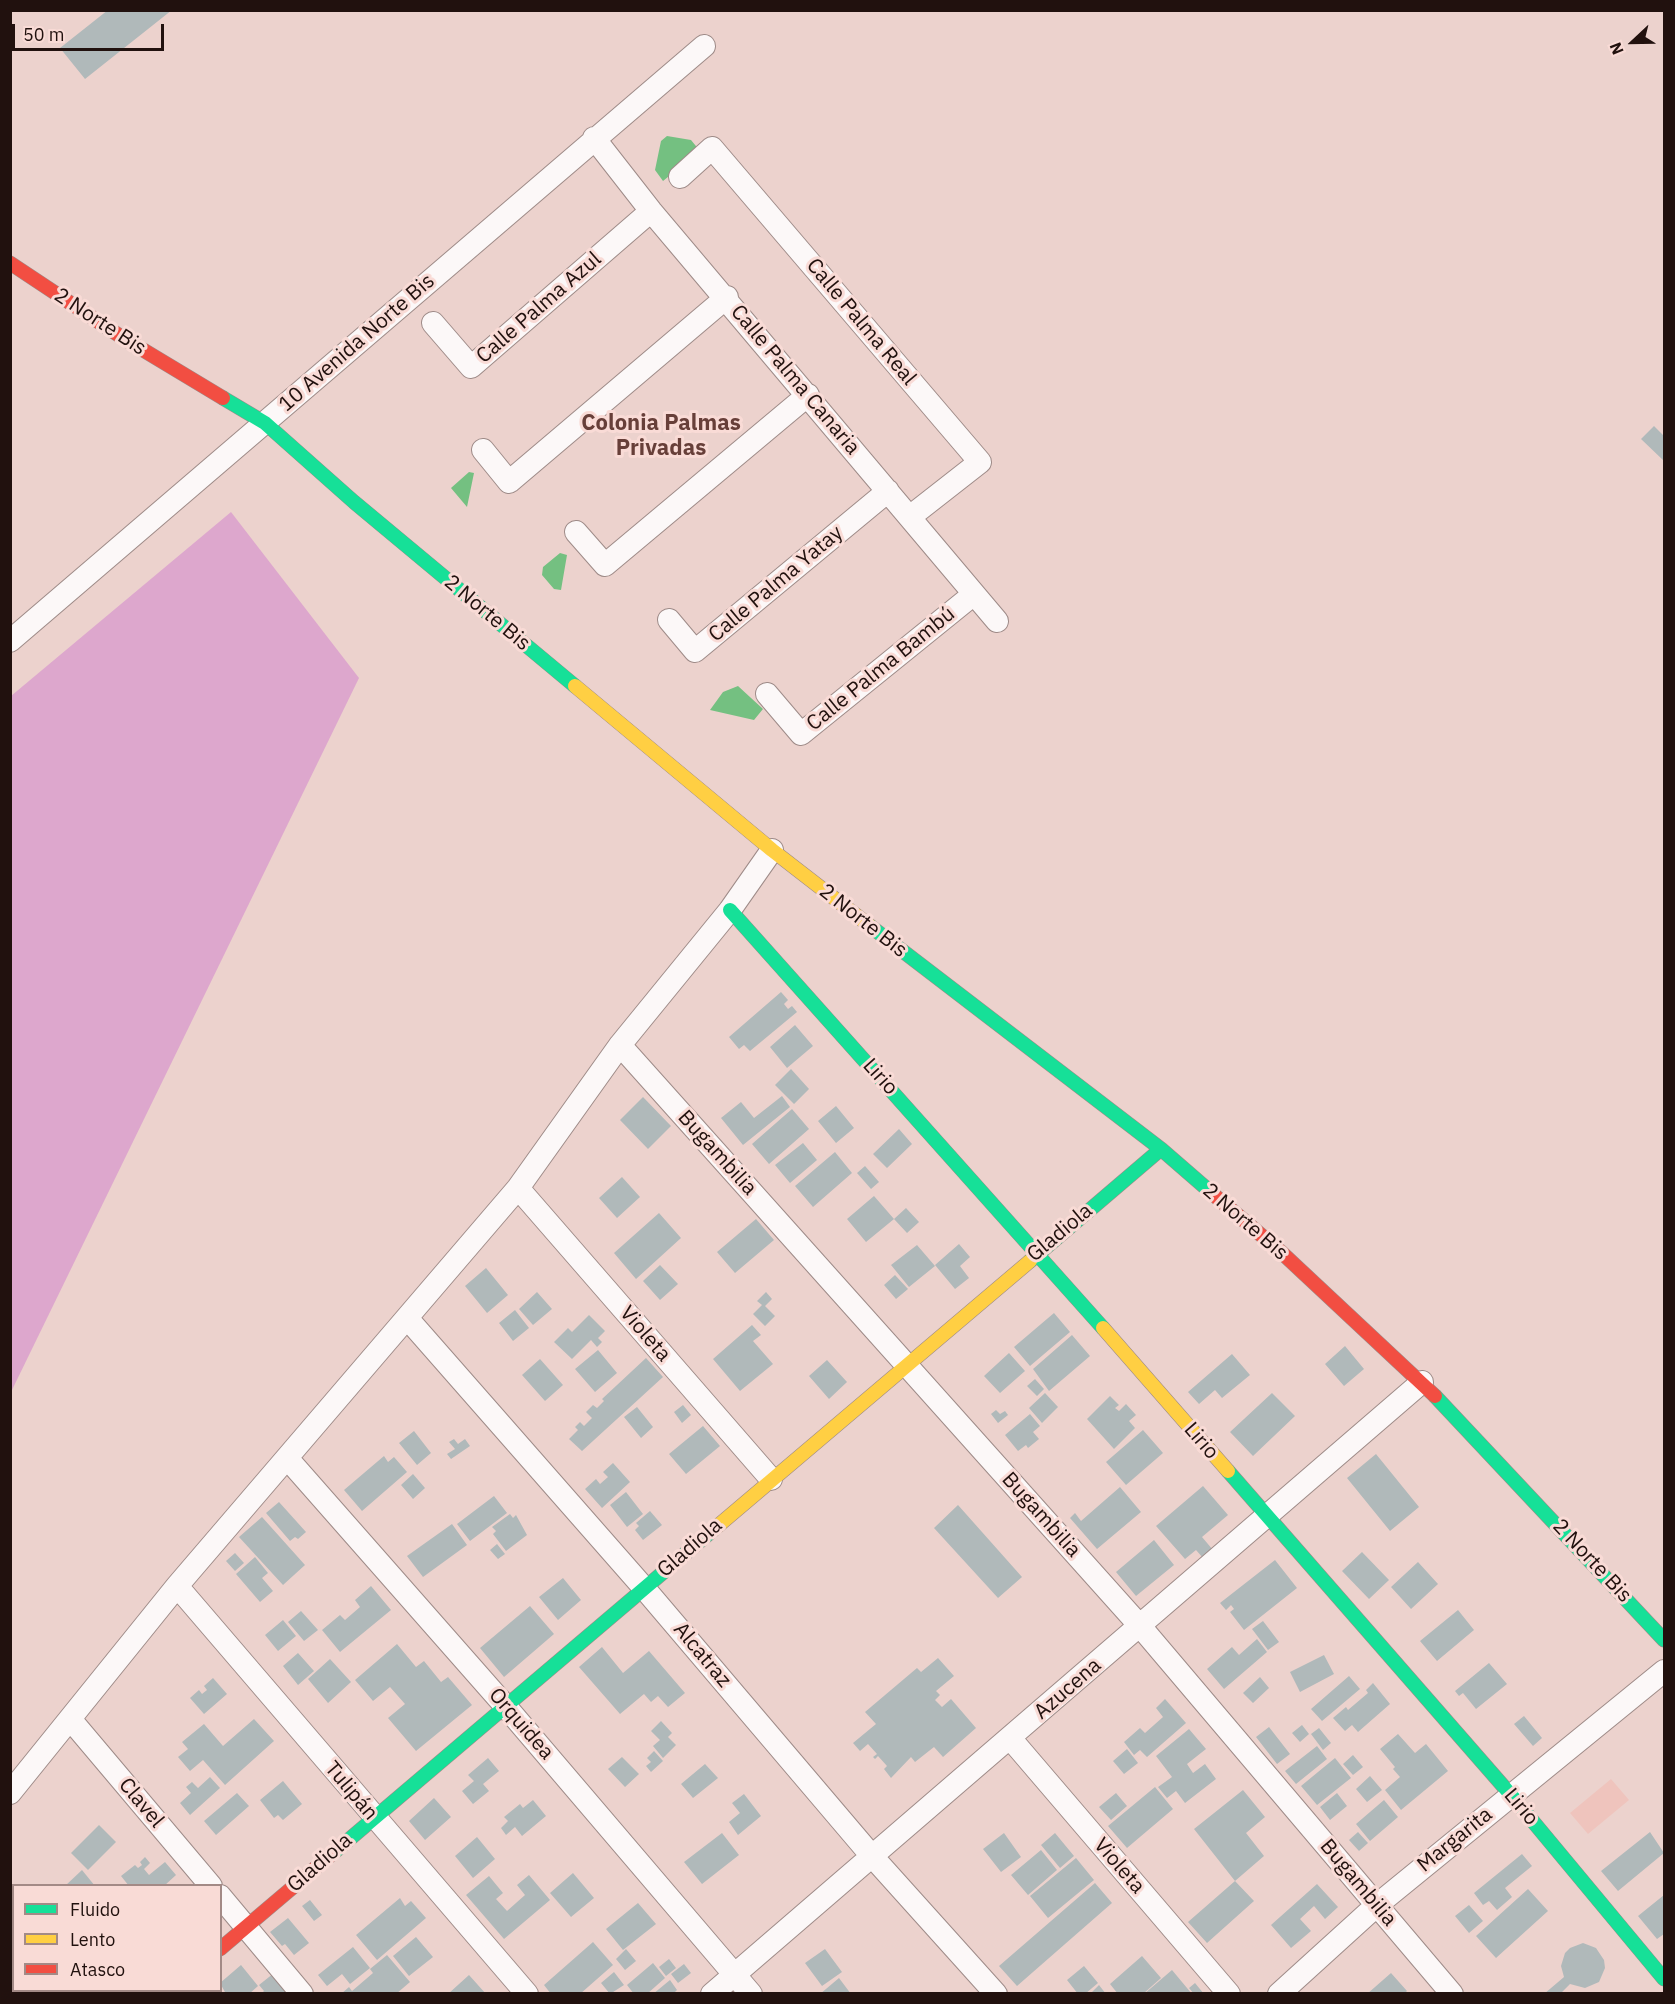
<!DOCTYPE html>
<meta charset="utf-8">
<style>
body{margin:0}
#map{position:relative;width:1675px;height:2004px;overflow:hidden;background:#ecd2cd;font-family:"IBM Plex Sans",sans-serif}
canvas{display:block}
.frame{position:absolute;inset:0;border:12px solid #21110e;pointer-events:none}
.legend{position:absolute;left:12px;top:1884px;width:210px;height:108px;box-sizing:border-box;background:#f9dbd6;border:2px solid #a38a86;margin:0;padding:8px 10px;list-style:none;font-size:18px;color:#21110e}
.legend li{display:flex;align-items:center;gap:12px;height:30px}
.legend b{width:30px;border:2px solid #a38a86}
.north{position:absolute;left:1603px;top:12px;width:60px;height:60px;-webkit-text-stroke:4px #f9dbd6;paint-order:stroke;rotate:248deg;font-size:16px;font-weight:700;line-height:24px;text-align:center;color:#21110e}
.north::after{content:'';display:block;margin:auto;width:21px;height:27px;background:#21110e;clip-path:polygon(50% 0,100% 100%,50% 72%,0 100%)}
.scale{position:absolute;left:12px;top:24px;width:152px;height:27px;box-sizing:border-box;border:3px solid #21110e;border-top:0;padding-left:8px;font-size:18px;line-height:21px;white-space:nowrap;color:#21110e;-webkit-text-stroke:4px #f9dbd6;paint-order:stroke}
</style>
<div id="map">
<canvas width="1675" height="2004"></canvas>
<div class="frame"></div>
<ul class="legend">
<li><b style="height:8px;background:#16e098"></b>Fluido</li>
<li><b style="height:8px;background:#ffcf43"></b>Lento</li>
<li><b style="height:8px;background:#f24e42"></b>Atasco</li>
</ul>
<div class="north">N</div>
<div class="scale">50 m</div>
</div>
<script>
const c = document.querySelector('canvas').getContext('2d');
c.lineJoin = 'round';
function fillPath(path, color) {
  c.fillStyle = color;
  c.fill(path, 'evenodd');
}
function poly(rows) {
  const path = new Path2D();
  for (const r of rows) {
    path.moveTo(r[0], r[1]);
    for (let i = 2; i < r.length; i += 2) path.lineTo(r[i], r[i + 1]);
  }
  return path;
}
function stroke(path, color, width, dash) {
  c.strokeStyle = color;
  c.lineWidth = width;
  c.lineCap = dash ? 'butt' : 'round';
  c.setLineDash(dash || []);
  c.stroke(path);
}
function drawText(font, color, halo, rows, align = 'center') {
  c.font = font + ' "IBM Plex Sans",sans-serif';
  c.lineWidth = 6;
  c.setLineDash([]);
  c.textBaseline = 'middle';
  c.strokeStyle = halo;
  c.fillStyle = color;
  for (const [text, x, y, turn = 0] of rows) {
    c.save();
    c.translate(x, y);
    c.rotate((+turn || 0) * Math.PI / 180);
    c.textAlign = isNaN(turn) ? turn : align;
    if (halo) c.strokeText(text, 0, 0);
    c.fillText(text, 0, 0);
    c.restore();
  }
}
fillPath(poly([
 [1611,1779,1629,1800,1588,1834,1570,1813]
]), '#efc4bd');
fillPath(poly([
 [231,512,359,678,11,1392,11,696]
]), '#dda7cd');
fillPath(poly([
 [667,136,691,140,700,151,663,181,655,170,661,141],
 [469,472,474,473,467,507,451,488],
 [560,553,567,555,561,590,554,589,542,575,543,567],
 [738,686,763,709,754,720,710,710,723,692]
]), '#74c081');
fillPath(poly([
 [108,10,172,10,85,79,60,48],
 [1654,426,1664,436,1664,461,1641,439],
 [781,992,788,1000,784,1004,788,1009,792,1006,797,1012,750,1051,744,1045,739,1049,729,1037],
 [795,1025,813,1046,787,1068,770,1047],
 [791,1069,809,1089,794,1104,775,1085],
 [782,1096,790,1107,743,1145,721,1118,741,1102,754,1118],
 [643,1097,671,1126,648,1149,620,1120],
 [836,1106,854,1128,836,1143,818,1121],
 [792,1109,809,1129,769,1164,752,1144],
 [899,1129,912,1144,887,1168,873,1154],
 [803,1143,817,1160,790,1183,775,1165],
 [835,1152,852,1173,813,1207,795,1186],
 [865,1166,879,1182,871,1189,857,1173],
 [622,1177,640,1197,617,1218,599,1198],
 [874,1196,894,1219,866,1242,847,1219],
 [906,1208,919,1222,907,1233,894,1219],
 [659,1213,681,1238,636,1279,614,1253],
 [756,1219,774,1240,735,1273,717,1252],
 [959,1244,970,1257,960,1266,969,1278,955,1289,935,1265],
 [917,1245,935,1266,909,1287,891,1265],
 [660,1265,678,1284,660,1300,643,1281],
 [486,1268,508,1295,487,1313,465,1286],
 [895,1275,908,1289,896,1299,884,1285],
 [537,1292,552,1309,533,1325,519,1309],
 [766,1292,772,1299,765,1306,775,1316,765,1326,753,1314,762,1305,757,1301],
 [515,1310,529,1328,513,1341,499,1323],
 [1054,1313,1070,1332,1030,1366,1014,1347],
 [589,1315,605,1331,598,1338,602,1342,597,1347,591,1340,572,1359,554,1342,568,1328,572,1332],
 [752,1325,761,1335,753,1341,773,1364,740,1391,713,1359],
 [1072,1335,1090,1356,1049,1391,1033,1369],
 [1345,1346,1364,1369,1344,1386,1325,1364],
 [598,1350,617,1373,595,1392,575,1369],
 [1009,1353,1025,1371,1000,1393,984,1376],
 [1232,1354,1250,1375,1222,1398,1215,1390,1199,1404,1188,1392],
 [646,1358,663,1377,582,1451,569,1439,578,1430,575,1427,580,1422,584,1426,592,1418,586,1412,593,1405,597,1408,604,1401,602,1399],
 [540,1359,563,1385,545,1401,522,1375],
 [827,1360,847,1382,829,1399,809,1376],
 [1035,1379,1044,1389,1037,1396,1027,1386],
 [1045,1393,1058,1407,1042,1423,1029,1408],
 [1272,1393,1295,1416,1253,1456,1230,1432],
 [1110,1396,1119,1405,1115,1408,1119,1411,1126,1404,1136,1415,1129,1421,1135,1428,1114,1449,1087,1419],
 [683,1405,691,1415,682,1423,674,1412],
 [637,1407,653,1427,641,1438,624,1417],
 [996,1410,1000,1414,1005,1411,1008,1415,998,1423,991,1414],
 [1030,1414,1040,1426,1033,1432,1039,1439,1028,1448,1026,1445,1018,1451,1005,1435],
 [703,1426,720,1446,686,1474,669,1454],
 [1143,1430,1163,1453,1126,1485,1106,1462],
 [414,1431,431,1453,417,1465,399,1443],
 [454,1439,458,1444,465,1439,470,1446,451,1459,447,1454,455,1449,449,1442],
 [1376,1454,1419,1507,1390,1531,1347,1478],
 [384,1456,388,1462,394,1457,407,1472,362,1511,344,1490],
 [613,1463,630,1482,602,1508,585,1489,596,1479,600,1484,608,1477,603,1472],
 [413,1474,425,1488,413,1499,401,1485],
 [1203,1486,1228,1515,1202,1537,1213,1550,1203,1558,1196,1550,1185,1559,1156,1526],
 [1120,1487,1141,1512,1097,1549,1070,1518,1075,1513,1081,1521],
 [626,1492,643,1514,627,1527,610,1505],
 [494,1496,507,1513,470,1541,457,1524],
 [279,1502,306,1532,298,1539,295,1537,290,1541,266,1513],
 [958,1505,1022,1577,998,1598,934,1528],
 [650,1511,662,1525,643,1540,635,1530,639,1526,636,1523],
 [510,1514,513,1518,516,1515,527,1535,506,1551,493,1534,496,1531,492,1527],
 [262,1517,305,1565,283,1585,239,1537],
 [452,1524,467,1545,423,1577,407,1556],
 [1154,1540,1174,1565,1136,1596,1116,1572],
 [497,1544,505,1554,498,1559,490,1550],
 [1362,1552,1389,1580,1369,1599,1342,1571],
 [235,1553,244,1563,235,1571,226,1561],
 [255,1557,268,1573,262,1578,273,1591,260,1602,236,1574],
 [1275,1560,1297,1588,1244,1630,1230,1612,1234,1609,1231,1605,1226,1610,1220,1603],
 [1418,1562,1438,1584,1411,1609,1391,1587],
 [563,1578,581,1600,558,1620,539,1597],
 [371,1586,391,1610,340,1652,322,1630,340,1615,345,1620,360,1607,355,1600],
 [530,1606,554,1634,504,1677,480,1648],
 [1458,1610,1474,1630,1437,1661,1420,1641],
 [301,1611,318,1630,304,1641,288,1622],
 [283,1620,296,1636,278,1651,265,1635],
 [1263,1621,1279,1642,1268,1650,1252,1629],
 [1257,1639,1267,1652,1224,1689,1207,1669,1232,1647,1239,1655],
 [397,1644,416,1667,424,1661,441,1682,448,1677,472,1705,416,1751,388,1718,405,1704,390,1687,373,1701,355,1680],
 [602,1647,623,1673,649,1651,685,1693,668,1707,658,1696,651,1702,644,1694,620,1714,579,1667],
 [298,1653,314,1671,298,1685,283,1666],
 [1324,1655,1334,1674,1300,1692,1290,1672],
 [938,1658,954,1676,936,1691,940,1695,935,1700,942,1707,951,1699,976,1728,943,1757,934,1747,915,1762,911,1757,891,1778,884,1769,887,1766,878,1756,875,1759,873,1757,877,1754,868,1744,860,1751,853,1743,876,1724,865,1712,917,1668,921,1672],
 [330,1659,351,1682,328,1703,308,1679],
 [1489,1663,1507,1684,1476,1709,1463,1693,1459,1696,1455,1691],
 [1349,1676,1360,1689,1322,1721,1311,1709],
 [1260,1677,1269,1688,1253,1703,1243,1693],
 [213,1678,227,1694,204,1714,190,1698,199,1690,202,1694,207,1690,204,1686],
 [1373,1683,1390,1704,1358,1732,1352,1725,1345,1731,1333,1718,1346,1707,1348,1710,1368,1693,1366,1690],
 [1165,1699,1186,1723,1147,1757,1140,1750,1134,1755,1124,1742,1140,1728,1145,1733,1163,1717,1156,1708],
 [1524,1716,1542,1738,1533,1746,1514,1724],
 [254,1719,274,1741,225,1785,203,1760,190,1771,178,1757,188,1749,182,1742,204,1724,223,1746],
 [661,1721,672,1733,668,1737,676,1745,663,1758,653,1746,660,1740,651,1731],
 [1302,1725,1309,1734,1300,1742,1292,1733],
 [1269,1727,1290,1754,1277,1764,1256,1737],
 [1319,1728,1331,1743,1323,1750,1311,1734],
 [1189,1729,1206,1749,1187,1764,1193,1773,1205,1764,1216,1779,1185,1803,1176,1791,1167,1798,1158,1787,1172,1777,1156,1756],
 [1398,1734,1415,1753,1426,1744,1448,1771,1401,1810,1385,1790,1400,1777,1393,1769,1395,1767,1380,1749],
 [1317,1746,1327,1759,1296,1784,1285,1771],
 [1127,1749,1138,1763,1124,1774,1113,1761],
 [654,1751,663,1761,651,1772,646,1766,651,1762,647,1758],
 [1353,1755,1363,1767,1353,1775,1343,1764],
 [622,1757,639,1774,625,1787,608,1769],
 [488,1758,499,1771,483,1784,489,1791,473,1804,462,1791,474,1781,468,1775],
 [1335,1758,1351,1778,1317,1805,1301,1786],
 [705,1764,718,1778,693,1798,681,1784],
 [1370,1776,1382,1790,1367,1802,1356,1789],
 [210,1777,220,1788,190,1815,180,1803,191,1793,186,1787,192,1782,198,1788],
 [283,1781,302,1804,283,1820,278,1815,274,1818,260,1800],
 [1155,1787,1173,1809,1127,1848,1108,1826],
 [1243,1790,1265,1817,1246,1833,1264,1856,1235,1881,1194,1829],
 [237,1793,249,1806,216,1835,204,1821],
 [1116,1793,1127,1806,1111,1820,1099,1807],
 [1337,1793,1347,1806,1330,1820,1320,1807],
 [744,1794,761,1816,738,1835,729,1822,740,1813,732,1803],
 [434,1798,451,1817,425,1840,409,1821],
 [533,1800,546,1816,522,1836,515,1827,506,1835,501,1828,508,1821,504,1817,520,1804,523,1808],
 [1384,1800,1398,1817,1370,1841,1356,1824],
 [99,1825,116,1842,88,1870,71,1853],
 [1358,1832,1368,1843,1359,1851,1349,1840],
 [1650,1832,1664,1853,1618,1891,1601,1871],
 [722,1833,739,1855,702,1884,684,1862],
 [1004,1833,1021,1857,1001,1872,983,1849],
 [1055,1833,1074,1856,1060,1868,1041,1845],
 [477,1837,495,1859,473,1878,455,1856],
 [1041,1850,1057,1870,1028,1895,1011,1875],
 [1522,1854,1532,1866,1505,1888,1512,1897,1497,1910,1489,1901,1483,1905,1474,1893],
 [145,1857,150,1863,144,1869,149,1875,165,1862,176,1875,164,1886,129,1886,121,1876,135,1865,138,1868,142,1865,140,1862],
 [1076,1858,1094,1880,1048,1918,1030,1896],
 [82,1870,95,1886,65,1886],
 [573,1873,594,1898,571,1917,550,1893],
 [529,1875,550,1900,504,1939,466,1895,489,1876,503,1893,496,1899,507,1911,525,1895,517,1885],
 [1235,1881,1254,1901,1207,1943,1188,1922],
 [1095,1883,1112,1903,1017,1986,999,1966],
 [1317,1884,1338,1907,1325,1919,1314,1906,1300,1919,1311,1931,1291,1948,1271,1925],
 [1528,1889,1548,1911,1496,1958,1476,1936],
 [1664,1895,1664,1934,1657,1939,1638,1916],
 [400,1898,405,1906,411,1901,426,1918,377,1960,356,1935],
 [310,1900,322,1915,314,1921,302,1906],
 [638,1903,656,1924,623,1950,606,1929],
 [1469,1905,1483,1921,1469,1933,1455,1916],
 [288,1918,309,1943,294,1955,285,1944,282,1946,270,1932],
 [416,1937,433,1957,409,1976,393,1956],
 [593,1942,613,1965,580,1994,551,1994,544,1985],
 [1583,1943,1596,1948,1604,1960,1605,1968,1599,1982,1585,1988,1570,1984,1560,1994,1544,1994,1564,1977,1561,1966,1565,1953,1570,1948],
 [353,1947,370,1968,350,1984,342,1974,327,1986,318,1975],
 [626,1949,636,1961,625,1970,616,1959],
 [825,1949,842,1972,822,1986,805,1963],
 [387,1955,410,1982,396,1994,341,1994,349,1987,352,1991,373,1973,370,1969],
 [1142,1956,1161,1978,1143,1994,1118,1994,1110,1984],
 [669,1959,676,1968,666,1976,659,1967],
 [653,1963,665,1978,647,1994,634,1994,627,1985],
 [684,1964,691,1973,678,1983,671,1974],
 [241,1965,258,1986,249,1994,226,1994,220,1983],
 [1084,1966,1098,1983,1085,1994,1078,1994,1067,1980],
 [1172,1970,1192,1994,1144,1994],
 [614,1972,624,1985,610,1994,601,1983],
 [274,1973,289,1994,261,1994,264,1991,259,1985],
 [1391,1973,1407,1991,1404,1994,1367,1994],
 [469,1975,486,1994,448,1994],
 [839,1978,851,1994,820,1994],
 [670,1980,677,1990,673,1994,653,1994],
 [1195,1983,1204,1994,1194,1994,1189,1988],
 [1099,1985,1106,1994,1090,1994]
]), '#b0b9ba');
const street = poly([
 [594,138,651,211,997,621],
 [680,177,712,148,980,462,911,516],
 [433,323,471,367,651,211],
 [483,450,509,482,727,297],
 [576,532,605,565,808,395],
 [669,620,695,651,888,491],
 [10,641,704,46],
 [767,694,801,734,974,594],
 [620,1045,1140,1626,1452,1994],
 [518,1188,771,1479],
 [407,1318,644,1588,871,1855,996,1994],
 [287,1458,507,1708,751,1994],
 [177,1586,527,1994],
 [71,1720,211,1886],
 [1010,1738,1229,1994],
 [10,1793,177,1586,518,1188,620,1045,730,910,772,850],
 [220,1896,302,1994],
 [10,1917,14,1921],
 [73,1990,75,1994],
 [166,1994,170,1990],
 [712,1994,1422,1382],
 [1279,1994,1377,1905,1664,1671]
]);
const fast = poly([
 [223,398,265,423,354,502,575,686],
 [730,910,1103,1328],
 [870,926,1161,1149,1214,1195],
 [1030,1261,1161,1149],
 [1435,1396,1664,1640],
 [1228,1471,1511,1795,1664,1979],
 [332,1854,713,1530]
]);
const slow = poly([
 [575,686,772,850,870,926],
 [1103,1328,1228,1471],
 [713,1530,1030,1261]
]);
const jam = poly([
 [10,263,120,336,223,398],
 [1214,1195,1281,1252,1435,1396],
 [220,1949,332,1854]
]);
stroke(street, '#9e8b88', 24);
stroke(fast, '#9e8b88', 15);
stroke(slow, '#9e8b88', 15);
stroke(jam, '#9e8b88', 15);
stroke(street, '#fcf8f8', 22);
stroke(fast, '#16e098', 14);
stroke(slow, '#ffcf43', 14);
stroke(jam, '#f24e42', 14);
drawText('21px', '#21110e', '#f9dbd6', [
 ["Calle Palma Azul",539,308,-41],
 ["2 Norte Bis",100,322,33],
 ["Calle Palma Real",861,322,50],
 ["10 Avenida Norte Bis",357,343,-41],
 ["Calle Palma Canaria",795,380,50],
 ["Calle Palma Yatay",776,584,-40],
 ["2 Norte Bis",487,613,40],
 ["Calle Palma Bambú",881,669,-39],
 ["2 Norte Bis",863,921,38],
 ["Lirio",880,1077,48],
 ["Bugambilia",717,1153,48],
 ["2 Norte Bis",1245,1222,41],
 ["Gladiola",1060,1233,-40],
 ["Violeta",645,1334,49],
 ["Lirio",1201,1441,49],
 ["Bugambilia",1041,1515,48],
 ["Gladiola",690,1548,-41],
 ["2 Norte Bis",1592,1561,47],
 ["Alcatraz",702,1655,50],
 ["Azucena",1068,1689,-41],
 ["Orquidea",521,1724,49],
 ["Tulipán",351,1791,50],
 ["Clavel",141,1803,50],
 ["Lirio",1521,1807,50],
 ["Margarita",1455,1840,-39],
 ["Gladiola",320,1863,-41],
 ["Violeta",1119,1866,49],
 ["Bugambilia",1358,1883,50]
]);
drawText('bold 22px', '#673f39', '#f9dbd6', [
 ["Colonia Palmas",661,424],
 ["Privadas",661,449]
]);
</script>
